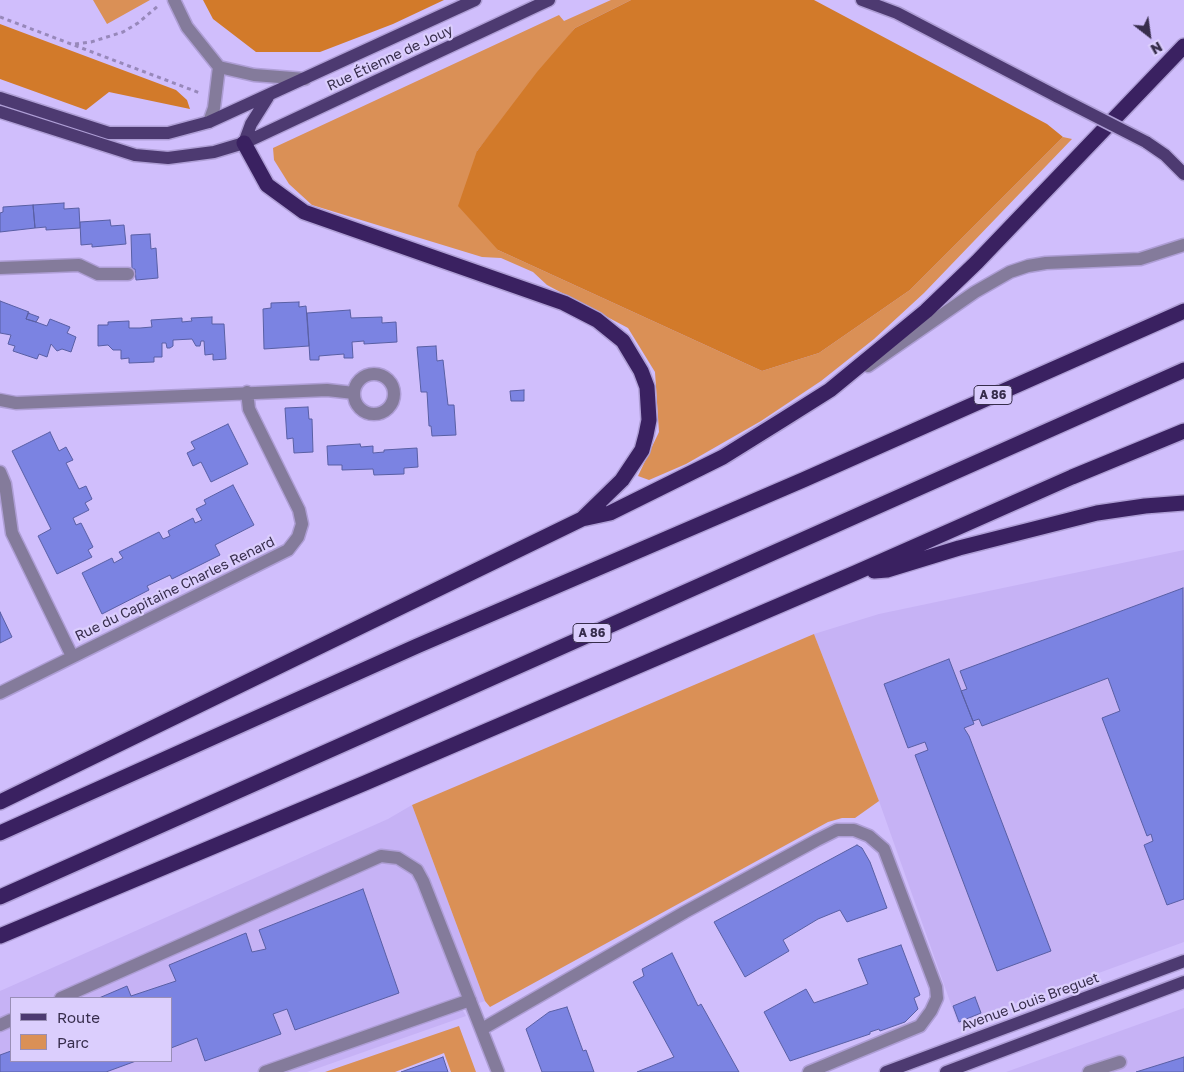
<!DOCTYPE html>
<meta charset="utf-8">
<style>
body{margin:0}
#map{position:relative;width:1184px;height:1072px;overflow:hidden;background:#d0befc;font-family:"Golos Text",sans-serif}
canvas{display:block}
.legend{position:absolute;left:10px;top:997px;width:162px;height:65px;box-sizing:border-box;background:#dbcefd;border:1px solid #998eb6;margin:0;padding:6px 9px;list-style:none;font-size:15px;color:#372d4c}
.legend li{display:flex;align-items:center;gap:10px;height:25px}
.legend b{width:25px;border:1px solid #998eb6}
.north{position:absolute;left:1124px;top:10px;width:50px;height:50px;-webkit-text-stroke:4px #dbcefd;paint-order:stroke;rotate:150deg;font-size:14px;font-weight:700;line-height:20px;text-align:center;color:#372d4c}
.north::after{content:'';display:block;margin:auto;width:18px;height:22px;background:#372d4c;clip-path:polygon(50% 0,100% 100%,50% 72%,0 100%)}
</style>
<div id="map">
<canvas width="1184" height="1072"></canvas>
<ul class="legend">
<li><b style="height:6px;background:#4d3a71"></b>Route</li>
<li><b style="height:14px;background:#da9056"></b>Parc</li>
</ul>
<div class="north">N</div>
</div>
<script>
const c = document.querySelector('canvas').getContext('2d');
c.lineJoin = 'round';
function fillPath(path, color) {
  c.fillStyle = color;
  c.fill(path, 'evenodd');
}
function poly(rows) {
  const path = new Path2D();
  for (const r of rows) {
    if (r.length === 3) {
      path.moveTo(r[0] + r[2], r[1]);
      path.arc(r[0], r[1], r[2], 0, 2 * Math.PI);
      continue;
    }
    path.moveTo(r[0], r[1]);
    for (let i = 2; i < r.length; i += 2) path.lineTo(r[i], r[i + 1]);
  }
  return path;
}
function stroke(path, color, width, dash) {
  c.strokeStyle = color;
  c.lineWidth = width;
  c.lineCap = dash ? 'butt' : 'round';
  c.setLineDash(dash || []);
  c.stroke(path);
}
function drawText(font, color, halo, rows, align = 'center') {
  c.font = font + ' "Golos Text",sans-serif';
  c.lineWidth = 4.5;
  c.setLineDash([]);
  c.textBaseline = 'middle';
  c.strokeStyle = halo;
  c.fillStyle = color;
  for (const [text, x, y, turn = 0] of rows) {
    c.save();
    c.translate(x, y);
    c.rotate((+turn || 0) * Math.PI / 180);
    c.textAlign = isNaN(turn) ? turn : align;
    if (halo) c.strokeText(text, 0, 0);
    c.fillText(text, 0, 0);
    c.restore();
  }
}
fillPath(poly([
 [1184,550,1184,942,958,1024,879,801,814,634,879,614],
 [412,805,485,1001,462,1009,466,1016,307,1072,0,1072,0,991,388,819],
 [11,998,171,998,171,1061,11,1061],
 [1184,1008,1184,1072,1006,1072]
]), '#c6b2f5');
fillPath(poly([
 [93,0,150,0,107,24],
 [611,0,631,0,575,28,477,151,498,250,762,371,819,353,910,290,1063,137,1072,139,924,293,874,339,821,381,761,421,686,464,649,480,638,476,659,432,655,372,628,328,547,285,533,272,501,258,482,257,312,205,289,184,274,160,273,148,559,15,564,21],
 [814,634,879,801,855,818,842,818,828,822,490,1007,485,1001,412,805],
 [459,1026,476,1072,451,1072,444,1053,395,1072,325,1072]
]), '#da9056');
fillPath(poly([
 [203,0,444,0,393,24,320,52,256,52,213,19],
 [631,0,814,0,1047,124,1063,137,910,290,819,353,762,371,498,250,458,206,477,151,537,72,575,28],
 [0,24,176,90,187,100,190,109,109,92,86,110,0,79]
]), '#d27a2a');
const building = poly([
 [64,203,64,209,79,208,80,228,46,230,46,227,35,228,33,205,64,203],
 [33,205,35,228,0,232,0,213,3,212,3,207,33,205],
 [110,220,111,226,124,225,126,244,92,247,92,244,81,245,80,222,110,220],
 [150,234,151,249,156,248,158,278,136,280,135,269,132,269,131,235,150,234],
 [0,301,29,312,26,319,36,322,47,326,50,319,70,327,67,333,76,337,71,352,62,349,57,351,51,344,47,357,39,354,37,359,13,351,15,346,8,344,11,335,0,333,0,301],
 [299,302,299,307,306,306,309,346,264,349,263,309,271,308,271,303,299,302],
 [350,310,351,318,382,317,382,323,396,322,397,342,364,344,364,341,352,342,353,358,344,358,344,354,331,355,319,356,319,360,310,360,307,313,350,310],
 [28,313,39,317,36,322,26,319,28,313],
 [212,317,212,324,224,324,226,359,213,360,213,354,205,355,204,341,201,341,200,346,196,346,192,339,173,340,173,346,170,348,167,348,166,343,162,343,162,357,154,357,154,362,129,363,129,358,121,359,121,350,113,350,108,345,98,346,98,325,108,325,108,322,129,321,129,328,140,328,152,327,151,320,182,318,182,322,192,321,191,318,212,317],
 [436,346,437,361,443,360,448,405,454,405,456,435,432,436,431,426,429,426,427,392,421,392,417,347,436,346],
 [524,390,524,401,511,401,510,391,524,390],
 [308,407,309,419,312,419,313,452,294,453,293,438,287,439,285,408,308,407],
 [228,424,248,464,211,482,201,462,193,466,187,453,195,449,191,442,228,424],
 [50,432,59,451,66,447,73,460,66,463,79,489,86,486,92,499,85,503,89,510,73,518,76,525,81,523,93,547,88,550,92,557,57,574,38,536,51,529,12,451,50,432],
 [360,444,361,447,373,446,373,453,384,452,384,450,417,448,418,467,404,468,404,474,374,475,373,469,342,470,342,465,328,465,327,446,360,444],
 [233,485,254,525,215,545,220,555,172,579,170,575,147,586,149,590,102,614,82,573,112,558,114,563,123,558,119,552,159,532,163,539,170,536,168,531,193,518,195,523,202,520,196,509,206,504,204,500,233,485],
 [1183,588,1184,899,1167,905,1144,845,1153,841,1151,834,1147,836,1102,718,1120,711,1108,678,982,726,979,719,973,721,961,691,967,689,960,671,1183,588],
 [0,612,12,637,0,643,0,612],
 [949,659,974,724,964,728,969,736,1051,951,997,971,915,755,928,750,925,742,908,748,884,684,949,659],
 [857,845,862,848,870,862,887,908,847,922,840,910,818,919,783,940,789,951,745,977,714,922,857,845],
 [363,889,399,993,295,1030,287,1009,273,1014,281,1034,205,1061,197,1038,171,1048,171,998,99,998,127,986,131,996,176,981,169,965,246,933,252,952,266,949,259,930,363,889],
 [901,945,920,995,914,998,918,1009,905,1022,880,1031,879,1029,870,1032,870,1034,790,1061,764,1012,806,989,814,1003,868,984,858,959,901,945],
 [672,953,698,1006,701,1004,739,1072,637,1072,674,1057,633,982,644,976,642,969,672,953],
 [975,997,981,1013,959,1022,953,1006,975,997],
 [567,1007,583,1051,586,1050,594,1072,542,1072,526,1029,549,1012,567,1007],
 [11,1051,11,1061,136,1061,106,1072,0,1072,0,1055,11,1051],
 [443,1057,448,1072,401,1072,443,1057],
 [1184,1057,1184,1072,1136,1072,1184,1057]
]);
fillPath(building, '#7b83e2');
stroke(building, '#595fa4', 1);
const minor = poly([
 [174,0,187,27,219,67],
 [219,67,254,75,305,79],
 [209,122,214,108,219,67],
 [0,268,79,265,98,274,128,274],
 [868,366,975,292,1010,272,1028,266,1046,263,1140,259,1184,245],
 [374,394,20],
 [0,400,16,403,327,390,354,393],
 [0,472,5,484,12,533,72,656],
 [0,693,288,550,298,537,302,524,299,510,249,409,247,392],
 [61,998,381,856,398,858,417,870,423,881,498,1072],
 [0,1025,11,1020],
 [482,1029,685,912,817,840,837,830,854,830,869,836,884,849,936,987,937,998,931,1011,920,1026,809,1072],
 [265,1072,470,1000],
 [1089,1072,1120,1062]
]);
const major = poly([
 [862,0,897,13,1058,97],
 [0,98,109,133,168,133,209,122,475,0],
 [0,112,135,155,168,158,214,152,244,143,549,0],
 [1146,142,1165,155,1184,174],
 [244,143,251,124,268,97],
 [886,1072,1184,961],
 [946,1072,1184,982]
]);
const highway = poly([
 [244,143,267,185,304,212,564,303,597,320,623,341,641,371,647,387,649,420,646,435,642,450,622,480,582,519],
 [874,571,887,570,959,548,1097,513,1145,506,1184,503],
 [0,802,582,519,610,513,723,457,784,419,830,390,926,311,977,262,1184,46],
 [0,833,417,646,803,480,1184,311],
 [0,897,1184,370],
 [0,936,365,783,855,573,1072,477,1184,431]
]);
stroke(minor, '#ae9ed5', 15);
stroke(major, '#ae9ed5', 15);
stroke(highway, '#ae9ed5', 18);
stroke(poly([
 [0,17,200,93],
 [75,44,91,42,123,32,138,23,158,6]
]), '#9788ba', 3, [4, 4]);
stroke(minor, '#847b9b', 12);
stroke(major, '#4d3a71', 12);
stroke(highway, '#3a2161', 15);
const majorBridge = poly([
 [1058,97,1146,142]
]);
stroke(majorBridge, '#ae9ed5', 15, []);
stroke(majorBridge, '#4d3a71', 12);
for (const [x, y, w] of [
 [993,395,38],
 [592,633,38]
]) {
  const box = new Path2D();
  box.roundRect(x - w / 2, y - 9.5, w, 19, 4);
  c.fillStyle = '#dbcefd';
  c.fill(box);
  stroke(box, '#372d4c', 1);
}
drawText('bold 12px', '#372d4c', null, [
 ["A 86",993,395],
 ["A 86",592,633]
]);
drawText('14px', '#372d4c', '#dbcefd', [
 ["Rue Étienne de Jouy",390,58,-25],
 ["Rue du Capitaine Charles Renard",175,589,-26],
 ["Avenue Louis Breguet",1030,1002,-20]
]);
</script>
